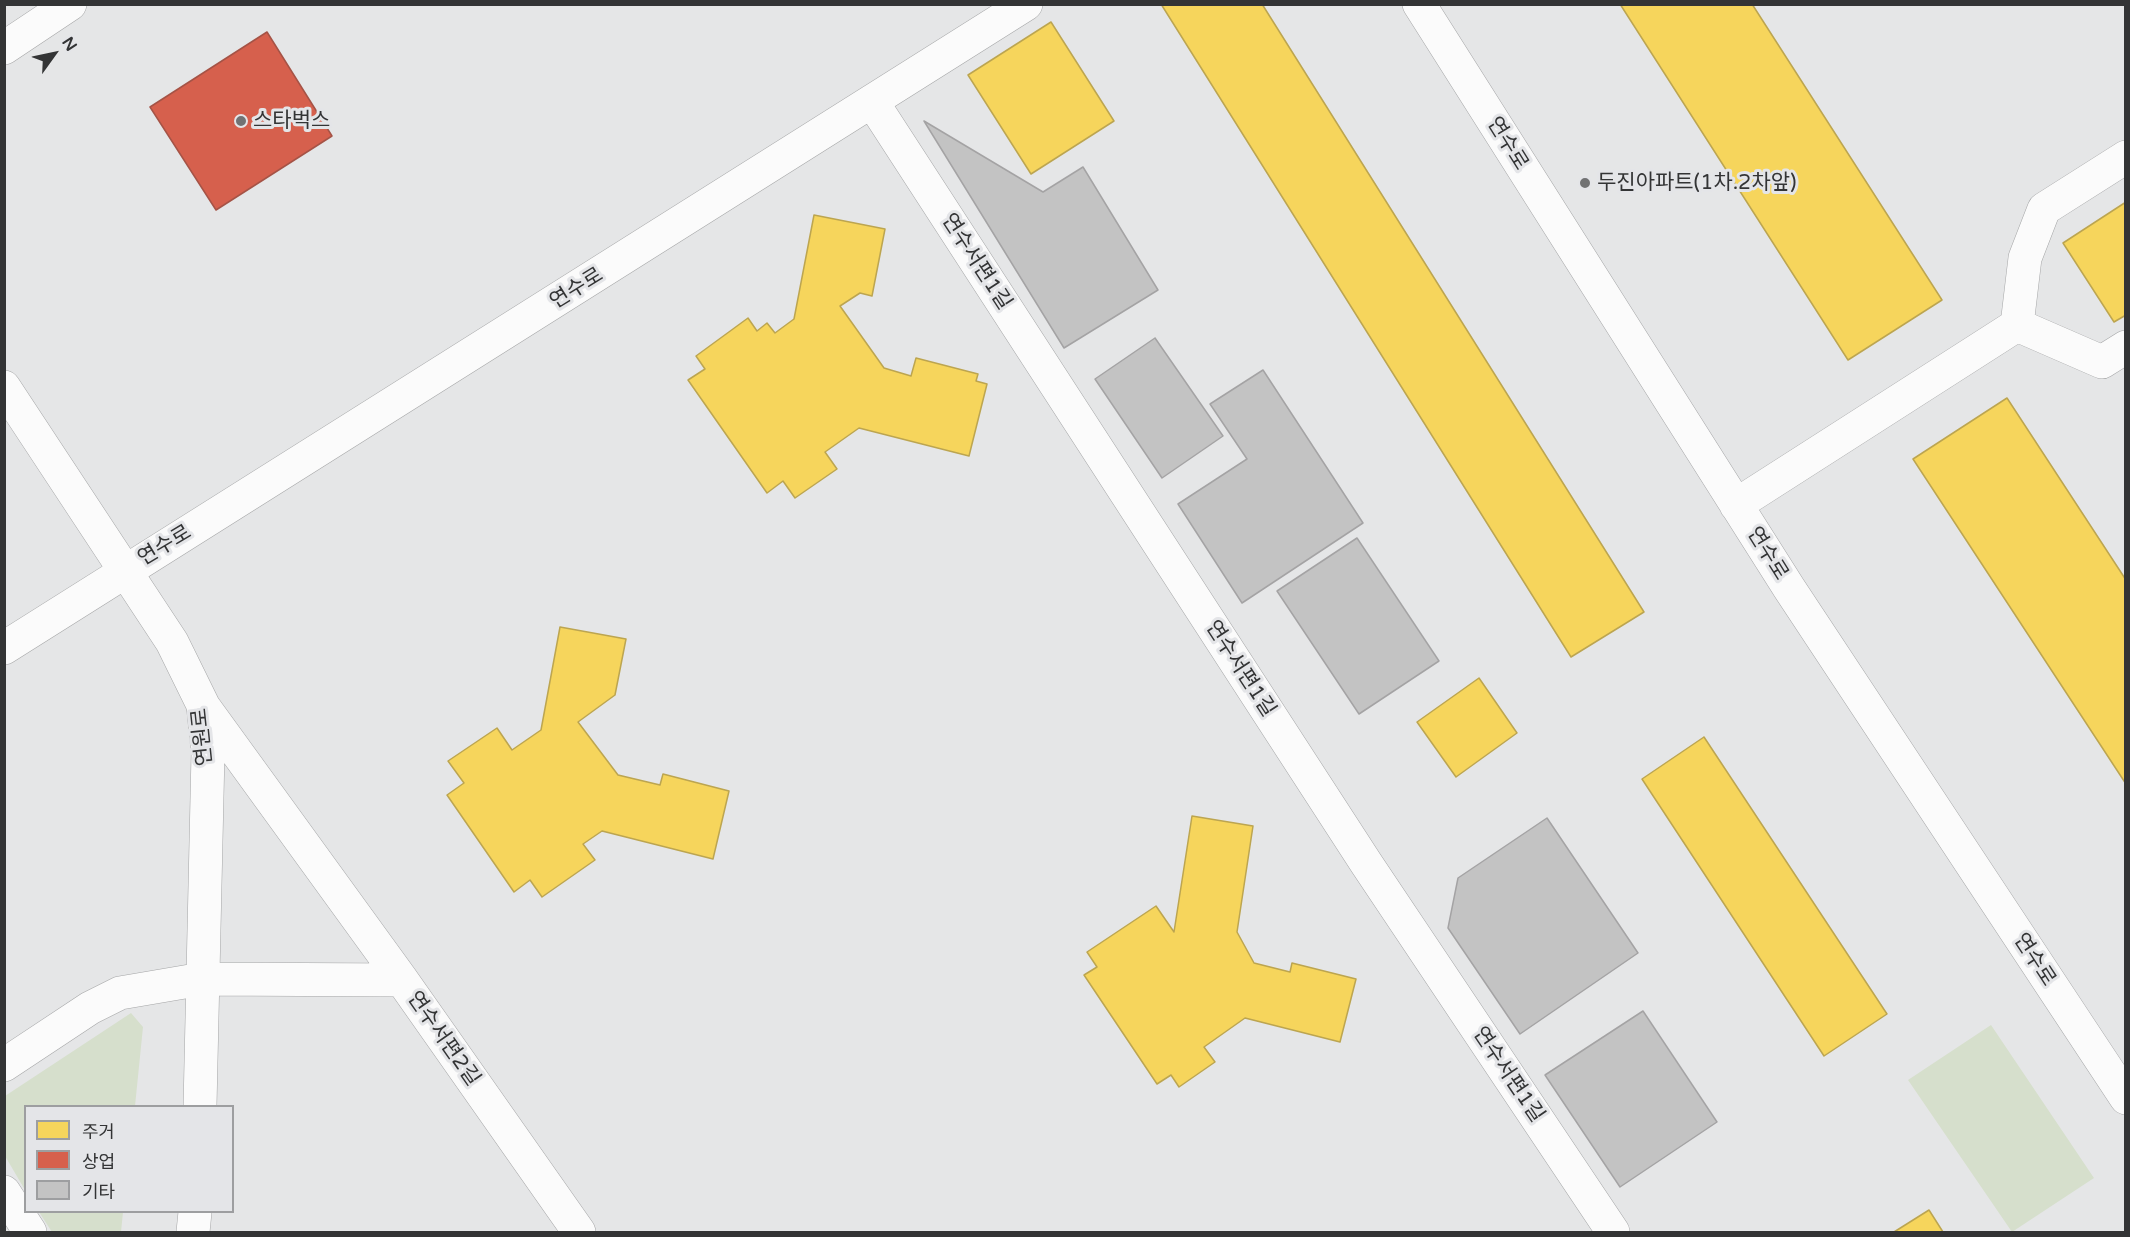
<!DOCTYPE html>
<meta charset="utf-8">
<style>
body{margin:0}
#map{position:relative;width:2130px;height:1237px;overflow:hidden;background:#e5e6e7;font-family:"Varela Round","Noto Sans KR",sans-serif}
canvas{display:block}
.frame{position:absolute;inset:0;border:6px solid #333435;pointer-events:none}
.legend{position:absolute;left:24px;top:1105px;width:210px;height:108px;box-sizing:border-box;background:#e4e5e8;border:2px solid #9d9ea0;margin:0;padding:8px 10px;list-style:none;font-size:18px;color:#333435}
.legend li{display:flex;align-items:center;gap:12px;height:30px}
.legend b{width:30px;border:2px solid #9d9ea0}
.north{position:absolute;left:24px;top:24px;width:60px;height:60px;-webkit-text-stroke:4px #e4e5e8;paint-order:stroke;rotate:57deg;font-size:16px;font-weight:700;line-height:24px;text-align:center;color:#333435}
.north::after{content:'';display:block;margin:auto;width:21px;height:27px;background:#333435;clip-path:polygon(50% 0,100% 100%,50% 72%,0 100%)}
</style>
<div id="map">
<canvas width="2130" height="1237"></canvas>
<div class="frame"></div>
<ul class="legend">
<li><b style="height:16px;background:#f6d55c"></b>주거</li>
<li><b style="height:16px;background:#d6604d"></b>상업</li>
<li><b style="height:16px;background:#c3c3c3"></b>기타</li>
</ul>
<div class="north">N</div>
</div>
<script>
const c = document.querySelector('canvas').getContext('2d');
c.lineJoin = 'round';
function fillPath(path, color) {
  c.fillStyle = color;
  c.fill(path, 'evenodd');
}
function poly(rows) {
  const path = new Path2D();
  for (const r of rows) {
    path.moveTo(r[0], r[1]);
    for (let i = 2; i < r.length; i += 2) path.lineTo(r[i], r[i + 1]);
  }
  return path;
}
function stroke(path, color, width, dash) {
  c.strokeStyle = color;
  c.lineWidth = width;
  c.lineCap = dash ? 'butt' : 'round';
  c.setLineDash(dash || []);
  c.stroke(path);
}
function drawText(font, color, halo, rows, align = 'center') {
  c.font = font + ' "Varela Round","Noto Sans KR",sans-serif';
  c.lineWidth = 6;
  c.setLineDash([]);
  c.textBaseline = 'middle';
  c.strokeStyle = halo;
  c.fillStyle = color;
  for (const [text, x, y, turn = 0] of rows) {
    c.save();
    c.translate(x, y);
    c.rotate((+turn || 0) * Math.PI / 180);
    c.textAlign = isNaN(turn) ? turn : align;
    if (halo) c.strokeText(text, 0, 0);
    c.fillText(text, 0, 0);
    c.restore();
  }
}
fillPath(poly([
 [131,1013,143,1027,135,1106,26,1106,25,1190,5,1156,5,1096],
 [1991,1025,2094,1178,2012,1232,1908,1080],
 [39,1212,123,1212,121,1232,52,1232]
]), '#d6dfcc');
const homes = poly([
 [1161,4,1262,4,1644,612,1571,657,1161,4],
 [1620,4,1752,4,1942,300,1848,360,1620,4],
 [1051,22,1114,121,1031,174,968,75,1051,22],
 [2126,202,2126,315,2114,322,2063,243,2126,202],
 [814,215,885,229,872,296,860,293,840,306,884,368,911,376,916,358,978,374,976,381,987,384,969,456,859,428,825,452,837,469,795,498,783,481,767,493,688,380,705,369,696,356,748,318,757,331,767,323,775,333,794,319,814,215],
 [2007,398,2126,580,2126,784,1913,459,2007,398],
 [560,627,626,639,615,695,578,722,618,775,660,785,663,774,729,791,713,859,602,831,583,844,595,860,542,897,530,880,514,892,447,795,464,783,448,761,497,728,512,750,541,730,560,627],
 [1479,678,1517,733,1456,777,1417,722,1479,678],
 [1704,737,1887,1014,1824,1056,1642,779,1704,737],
 [1192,816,1253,826,1237,932,1254,963,1290,972,1292,963,1356,979,1340,1042,1245,1018,1204,1047,1215,1062,1179,1087,1171,1075,1157,1084,1084,975,1097,967,1087,952,1156,906,1174,932,1192,816],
 [1929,1210,1943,1232,1894,1232,1929,1210]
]);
fillPath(homes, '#f6d55c');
stroke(homes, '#bca550', 1.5);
const shops = poly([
 [267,32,332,136,216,210,150,107,267,32]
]);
fillPath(shops, '#d6604d');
stroke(shops, '#a55346', 1.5);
const building = poly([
 [924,121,1043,192,1083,167,1158,290,1064,348,924,121],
 [1155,338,1223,436,1162,478,1095,379,1155,338],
 [1263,370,1363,523,1242,603,1178,504,1247,459,1210,404,1263,370],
 [1357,538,1439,661,1359,714,1277,591,1357,538],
 [1547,818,1638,953,1520,1034,1448,928,1458,878,1547,818],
 [1643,1011,1717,1122,1620,1187,1545,1075,1643,1011]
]);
fillPath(building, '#c3c3c3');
stroke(building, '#a4a3a4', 1.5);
const minor = poly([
 [1419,4,1789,588,2126,1098],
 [4,48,70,4],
 [873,103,1366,863,1613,1232],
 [2017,325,2102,362,2126,347],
 [4,387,172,642,203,705,208,753,200,1106],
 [1736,505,2017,325,2025,258,2044,209,2126,157],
 [4,648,1026,4],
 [204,707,402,980],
 [4,1065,90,1008,120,993,202,979,402,980,579,1232],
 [4,1192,30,1232],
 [193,1232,195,1212]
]);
stroke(minor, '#a4a5a6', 34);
stroke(minor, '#fbfbfb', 33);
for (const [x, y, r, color] of [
 [241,121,6,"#717273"],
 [1585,183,6,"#717273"]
]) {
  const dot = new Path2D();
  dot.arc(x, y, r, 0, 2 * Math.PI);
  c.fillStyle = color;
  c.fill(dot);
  stroke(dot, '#e4e5e8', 2);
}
drawText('21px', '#333435', '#e4e5e8', [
 ["스타벅스",253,121],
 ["두진아파트(1차.2차앞)",1597,183]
], 'left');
drawText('21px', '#333435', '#e4e5e8', [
 ["연수로",1507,144,58],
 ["연수서편1길",976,262,57],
 ["연수로",577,289,-32],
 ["연수로",165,546,-31],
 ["연수로",1767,554,58],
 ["연수서편1길",1240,669,57],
 ["연원로",203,737,-96],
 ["연수로",2034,960,57],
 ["연수서편2길",443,1039,55],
 ["연수서편1길",1508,1075,56]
]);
</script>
